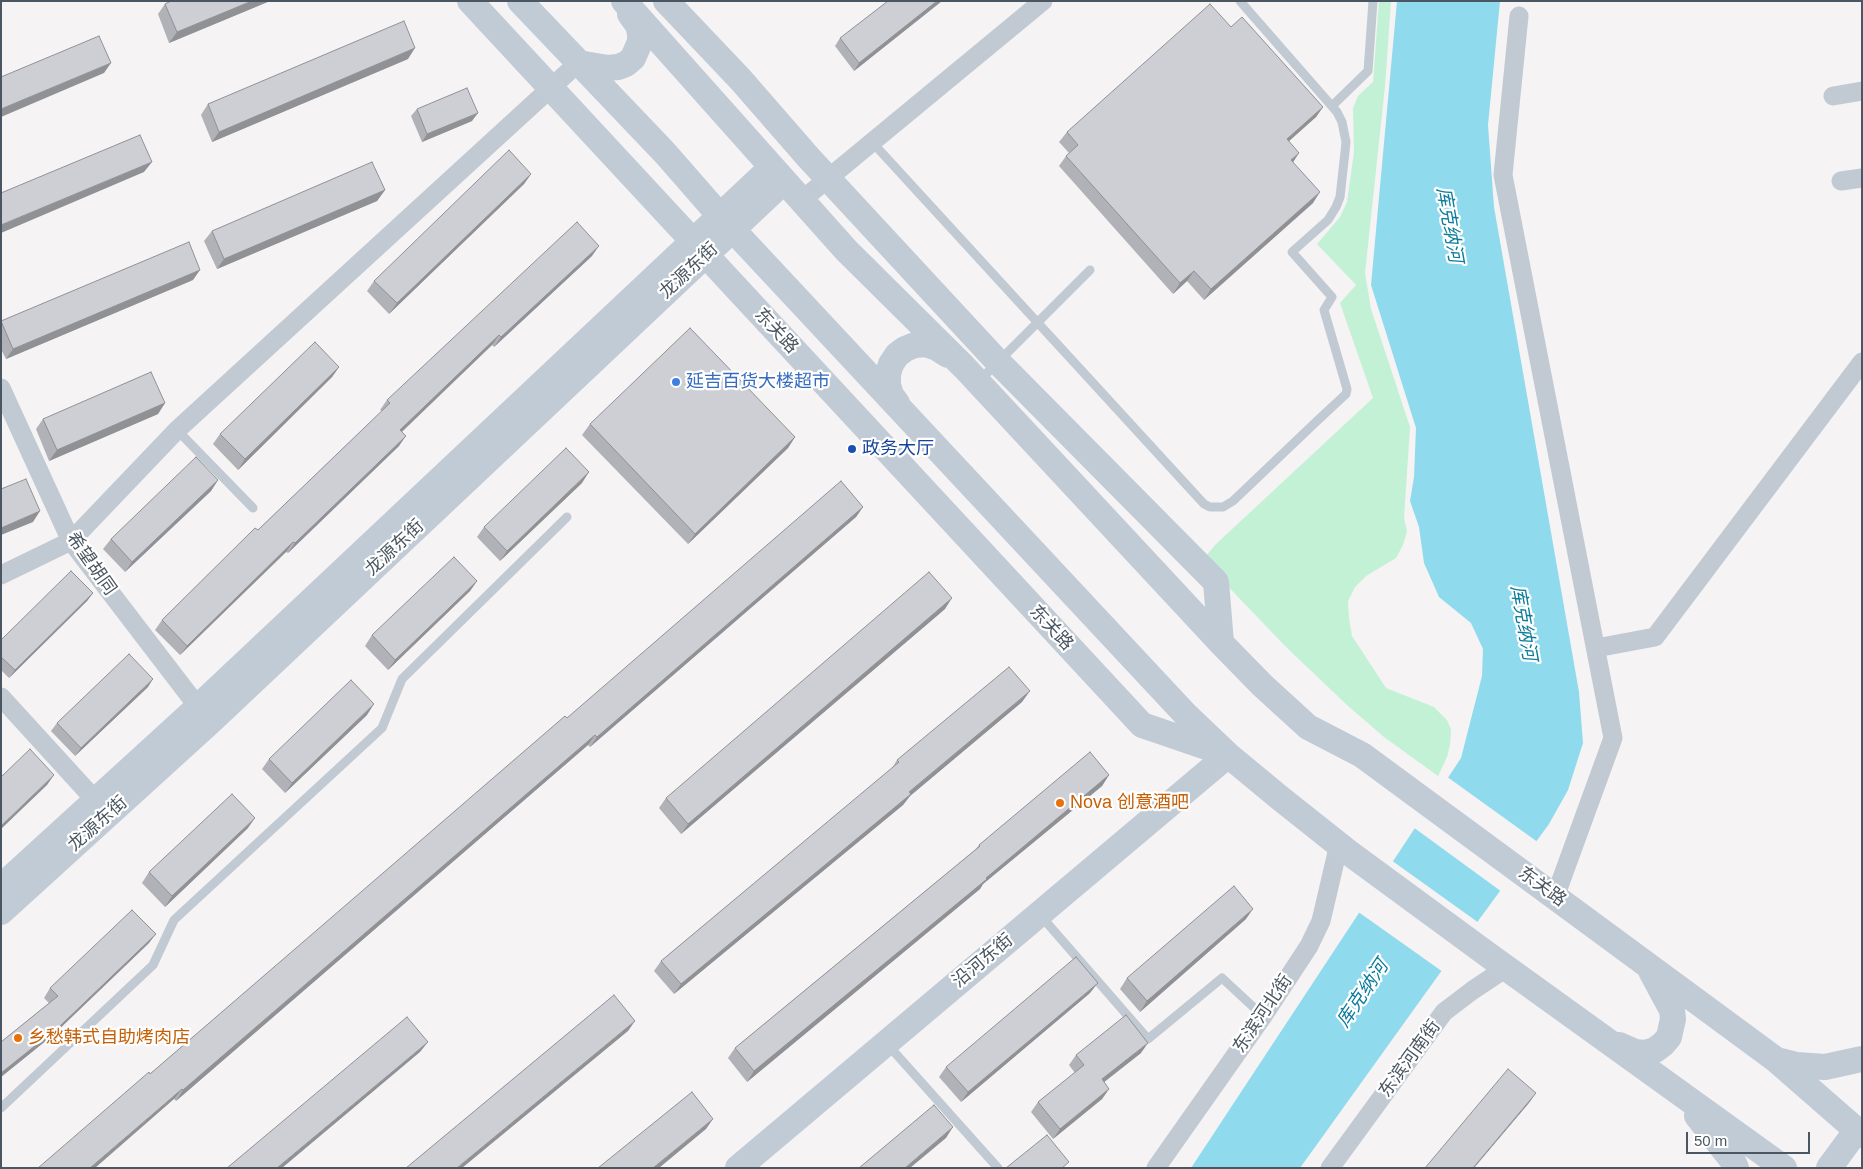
<!DOCTYPE html>
<meta charset="utf-8">
<style>
body{margin:0}
#map{position:relative;width:1863px;height:1169px;overflow:hidden;background:#f5f3f3;font-family:Arial,sans-serif}
canvas{display:block}
.frame{position:absolute;inset:0;border:2px solid #4a5661;pointer-events:none}
.scale{position:absolute;left:1686px;top:1132px;width:124px;height:22px;box-sizing:border-box;border:2px solid #4a5661;border-top:0;padding-left:6px;font-size:15px;line-height:18px;white-space:nowrap;color:#4a5661;-webkit-text-stroke:4px #fff;paint-order:stroke}
</style>
<div id="map">
<canvas width="1863" height="1169"></canvas>
<div class="frame"></div>
<div class="scale">50 m</div>
</div>
<script>
const c = document.querySelector('canvas').getContext('2d');
c.lineJoin = 'round';
function fillPath(path, color) {
  c.fillStyle = color;
  c.fill(path, 'evenodd');
}
function poly(rows) {
  const path = new Path2D();
  for (const r of rows) {
    path.moveTo(r[0], r[1]);
    for (let i = 2; i < r.length; i += 2) path.lineTo(r[i], r[i + 1]);
  }
  return path;
}
function stroke(path, color, width, dash) {
  c.strokeStyle = color;
  c.lineWidth = width;
  c.lineCap = dash ? 'butt' : 'round';
  c.setLineDash(dash || []);
  c.stroke(path);
}
function drawText(font, color, halo, rows, align = 'center') {
  c.font = font + ' Arial,"Noto Sans SC",sans-serif';
  c.lineWidth = 4.5;
  c.setLineDash([]);
  c.textBaseline = 'middle';
  c.strokeStyle = halo;
  c.fillStyle = color;
  for (const [text, x, y, turn = 0] of rows) {
    c.save();
    c.translate(x, y);
    c.rotate((+turn || 0) * Math.PI / 180);
    c.textAlign = isNaN(turn) ? turn : align;
    if (halo) c.strokeText(text, 0, 0);
    c.fillText(text, 0, 0);
    c.restore();
  }
}
fillPath(poly([
 [1379,1,1391,1,1385,86,1365,273,1371,309,1410,427,1404,518,1407,531,1403,545,1396,558,1366,576,1355,587,1348,601,1349,618,1352,636,1386,688,1434,707,1447,720,1451,729,1450,745,1447,757,1438,776,1384,737,1348,706,1286,647,1218,576,1206,556,1215,545,1373,398,1340,303,1356,285,1317,244,1340,217,1347,202,1354,152,1353,108,1358,96,1373,82]
]), '#c3f1d5');
fillPath(poly([
 [1397,1,1500,1,1488,125,1494,207,1579,692,1583,743,1568,790,1549,824,1440,973,1300,1168,1191,1168,1461,758,1482,676,1483,649,1471,623,1439,597,1424,563,1419,527,1410,501,1414,477,1416,428,1371,285]
]), '#90daee');
fillPath(poly([
 [1446,776,1539,843,1502,892,1413,827],
 [1391,860,1479,923,1443,972,1357,911]
]), '#f5f3f3');
stroke(poly([
 [1332,106,1368,71,1373,1],
 [872,142,1204,504,1210,507,1223,507,1233,501,1318,420,1346,394,1347,389,1324,310,1332,297,1292,252,1328,220,1336,207,1340,197,1345,152,1346,142,1342,122,1337,112,1240,1],
 [979,381,1090,270],
 [177,430,253,508],
 [1041,916,1148,1039,1222,978,1263,1016],
 [888,1045,998,1168],
 [1,1108,153,965,174,920,382,728,402,679,567,517]
]), '#c1cad2', 9);
stroke(poly([
 [1519,16,1503,175,1613,738,1555,897],
 [1833,96,1862,91],
 [1841,181,1862,178],
 [802,200,1043,1],
 [1,388,71,541,205,716],
 [1,575,71,541,177,430,578,63],
 [1596,648,1655,637,1862,362],
 [1,697,96,801],
 [1156,1168,1263,1016,1309,946,1321,921,1339,844],
 [1330,1168,1444,1012,1473,990,1506,968]
]), '#c1cad2', 19);
stroke(poly([
 [470,1,1142,725,1221,752],
 [520,1,665,153,720,216,1187,716,1228,755,1280,798,1348,852,1491,957,1784,1168],
 [624,1,846,250,964,367,1221,643,1262,685,1308,727,1362,755,1555,897,1775,1059,1862,1135],
 [666,1,741,80,808,157,998,362,1216,582,1221,643],
 [578,63,608,68,618,67,626,64,633,58,640,42,640,33,638,25,630,14],
 [897,403,891,395,888,385,888,374,891,364,897,355,905,349,915,345,926,344,937,348,948,355],
 [1,887,198,707,772,167],
 [1,912,210,722,784,181],
 [1619,1045,1635,1052,1645,1053,1655,1050,1663,1044,1669,1037,1673,1019,1672,1010,1651,971],
 [1777,1060,1797,1065,1825,1067,1862,1059],
 [1697,1116,1733,1161,1736,1168],
 [738,1168,1228,755],
 [1829,1168,1857,1130]
]), '#c1cbd6', 26);
fillPath(poly([
 [171,1,270,1,169,43,158,14,165,4],
 [942,1,854,71,835,46,840,38],
 [1231,27,1323,107,1316,117,1289,141,1293,162,1313,203,1204,300,1187,281,1173,294,1059,166,1066,156,1069,153,1059,142,1067,132],
 [408,59,212,142,201,115,208,104],
 [417,109,472,121,422,142,411,116],
 [531,174,524,184,389,314,367,291,374,281],
 [385,190,377,201,217,269,204,241,212,231],
 [592,256,494,347,492,345,402,432,399,446,288,553,286,552,180,655,155,630,162,620,258,530,382,411,380,410,387,400],
 [193,280,6,359,1,349,1,321],
 [339,367,332,377,238,470,213,444,220,434],
 [165,403,158,414,49,461,36,429,43,419],
 [590,424,795,437,788,448,688,544,582,435],
 [218,480,211,491,125,572,103,549,111,539],
 [582,483,500,561,477,537,484,527],
 [863,507,856,517,590,747,588,745,176,1101,150,1074,567,718],
 [477,581,470,591,388,670,365,646,372,635],
 [93,593,87,601,9,678,1,670,1,640],
 [945,609,681,834,659,808,666,798],
 [148,687,75,756,51,731,57,723],
 [1022,702,910,796,903,805,674,994,654,971,661,961,891,770,897,760],
 [367,715,285,793,262,769,269,759],
 [1109,775,1102,786,983,884,980,889,747,1082,728,1058,735,1048,975,850,979,845],
 [248,828,165,907,142,883,149,872],
 [1246,919,1140,1012,1120,989,1127,978],
 [149,943,53,1035,1,1077,1,1042,49,1003,44,998,50,988],
 [1090,993,961,1102,939,1077,946,1067],
 [1141,1053,1104,1082,1109,1089,1102,1099,1053,1139,1031,1112,1038,1102,1075,1073,1069,1065,1076,1055]
]), '#b0b2b7');
fillPath(poly([
 [252,1,270,1,169,43,177,32],
 [937,1,942,1,854,71,859,63],
 [415,48,408,59,212,142,219,132],
 [111,63,104,73,1,117,1,109],
 [1323,107,1316,117,1279,150,1287,139],
 [478,113,472,121,422,142,427,134],
 [1299,153,1292,164,1291,160],
 [152,162,144,172,1,233,1,225],
 [531,174,524,184,389,314,397,303],
 [385,190,377,201,217,269,224,259],
 [1320,192,1313,203,1204,300,1211,289],
 [599,246,592,256,494,347,501,337],
 [200,270,193,280,6,359,13,349],
 [1194,271,1187,281,1173,294,1180,283],
 [499,335,492,345,393,440,400,430],
 [339,367,332,377,238,470,245,459],
 [165,403,158,414,49,461,57,450],
 [406,436,399,446,288,553,295,543],
 [795,437,788,448,688,544,695,534],
 [589,472,582,483,500,561,507,551],
 [218,480,211,491,125,572,132,562],
 [863,507,856,517,590,747,597,737],
 [40,511,33,522,1,535,1,528],
 [293,542,286,552,180,655,187,646],
 [477,581,470,591,388,670,395,660],
 [93,593,87,601,9,678,15,670],
 [952,598,945,609,681,834,688,824],
 [153,679,148,687,75,756,81,748],
 [1030,691,1022,702,910,796,903,805,674,994,681,984],
 [374,704,367,715,285,793,292,783],
 [595,735,588,745,176,1101,183,1090],
 [54,775,47,785,1,829,1,826],
 [1109,775,1102,786,983,884,980,889,747,1082,754,1071],
 [255,818,248,828,165,907,172,896],
 [1253,909,1246,919,1140,1012,1147,1001],
 [156,934,149,943,53,1035,1,1077,1,1073],
 [1098,983,1090,993,961,1102,968,1092],
 [635,1021,628,1031,462,1168,457,1168],
 [428,1042,420,1052,282,1168,277,1168],
 [1148,1043,1141,1053,1094,1090,1102,1079],
 [182,1089,174,1099,95,1168,90,1168],
 [1109,1089,1102,1099,1053,1139,1060,1129],
 [1536,1093,1529,1103,1474,1168,1473,1168],
 [713,1119,706,1129,659,1168,653,1168],
 [953,1127,946,1138,910,1168,905,1168]
]), '#909195');
const building = poly([
 [171,1,252,1,177,32,165,4,171,1],
 [888,1,937,1,859,63,840,38,888,1],
 [1210,4,1231,27,1242,17,1323,107,1287,139,1299,153,1291,160,1320,192,1211,289,1194,271,1180,283,1066,156,1078,145,1067,132,1210,4],
 [404,21,415,48,219,132,208,104,404,21],
 [99,36,111,63,1,109,1,77,99,36],
 [467,88,478,113,427,134,417,109,467,88],
 [140,135,152,162,1,225,1,193,140,135],
 [509,150,531,174,397,303,374,281,509,150],
 [372,162,385,190,224,259,212,231,372,162],
 [577,222,599,246,501,337,499,335,400,430,406,436,295,543,293,542,187,646,162,620,255,528,258,530,390,403,387,400,577,222],
 [189,242,200,270,13,349,1,321,189,242],
 [690,328,795,437,695,534,590,424,690,328],
 [315,342,339,367,245,459,220,434,315,342],
 [151,372,165,403,57,450,43,419,151,372],
 [566,448,589,472,507,551,484,527,566,448],
 [196,457,218,480,132,562,111,539,196,457],
 [26,479,40,511,1,528,1,489,26,479],
 [841,481,863,507,597,737,595,735,183,1090,182,1089,90,1168,38,1168,149,1072,150,1074,565,716,567,718,841,481],
 [454,557,477,581,395,660,372,635,454,557],
 [71,571,93,593,15,670,1,657,1,640,71,571],
 [929,572,952,598,688,824,666,798,929,572],
 [129,654,153,679,81,748,57,723,129,654],
 [1009,667,1030,691,909,792,911,794,681,984,661,961,899,762,897,760,1009,667],
 [351,680,374,704,292,783,269,759,351,680],
 [30,749,54,775,1,826,1,777,30,749],
 [1090,752,1109,775,986,878,987,879,754,1071,735,1048,980,846,979,845,1090,752],
 [232,794,255,818,172,896,149,872,232,794],
 [1234,886,1253,909,1147,1001,1127,978,1234,886],
 [132,910,156,934,60,1026,1,1073,1,1042,58,996,50,988,132,910],
 [1076,957,1098,983,968,1092,946,1067,1076,957],
 [614,995,635,1021,457,1168,406,1168,614,995],
 [1126,1015,1148,1043,1102,1079,1109,1089,1060,1129,1038,1102,1084,1065,1076,1055,1126,1015],
 [407,1017,428,1042,277,1168,227,1168,407,1017],
 [1508,1069,1536,1093,1473,1168,1425,1168,1508,1069],
 [692,1092,713,1119,653,1168,598,1168,692,1092],
 [934,1105,953,1127,905,1168,859,1168,934,1105],
 [1047,1135,1069,1162,1062,1168,1006,1168,1047,1135]
]);
fillPath(building, '#cdcfd5');
stroke(building, '#909195', 1);
for (const [x, y, r, color] of [
 [676,382,5,"#3f7fe0"],
 [852,449,5,"#1a4fb4"],
 [1060,803,5,"#e8710a"],
 [18,1038,5,"#e8710a"]
]) {
  const dot = new Path2D();
  dot.arc(x, y, r, 0, 2 * Math.PI);
  c.fillStyle = color;
  c.fill(dot);
  stroke(dot, '#fff', 2);
}
drawText('18px', '#4a5661', '#fff', [
 ["龙源东街",689,271,-43],
 ["东关路",776,331,47],
 ["龙源东街",395,548,-43],
 ["希望胡同",91,564,55],
 ["东关路",1051,628,47],
 ["龙源东街",98,824,-42],
 ["东关路",1542,887,36],
 ["沿河东街",983,961,-40],
 ["东滨河北街",1263,1014,-56],
 ["东滨河南街",1410,1059,-54]
]);
drawText('18px', '#366cbe', '#fff', [
 ["延吉百货大楼超市",686,382]
], 'left');
drawText('18px', '#164399', '#fff', [
 ["政务大厅",862,449]
], 'left');
drawText('18px', '#c56008', '#fff', [
 ["Nova 创意酒吧",1070,803],
 ["乡愁韩式自助烤肉店",28,1038]
], 'left');
drawText('italic 19px', '#0c7c9b', '#fff', [
 ["库克纳河",1449,225,80],
 ["库克纳河",1523,623,80],
 ["库克纳河",1363,994,-56]
]);
</script>
